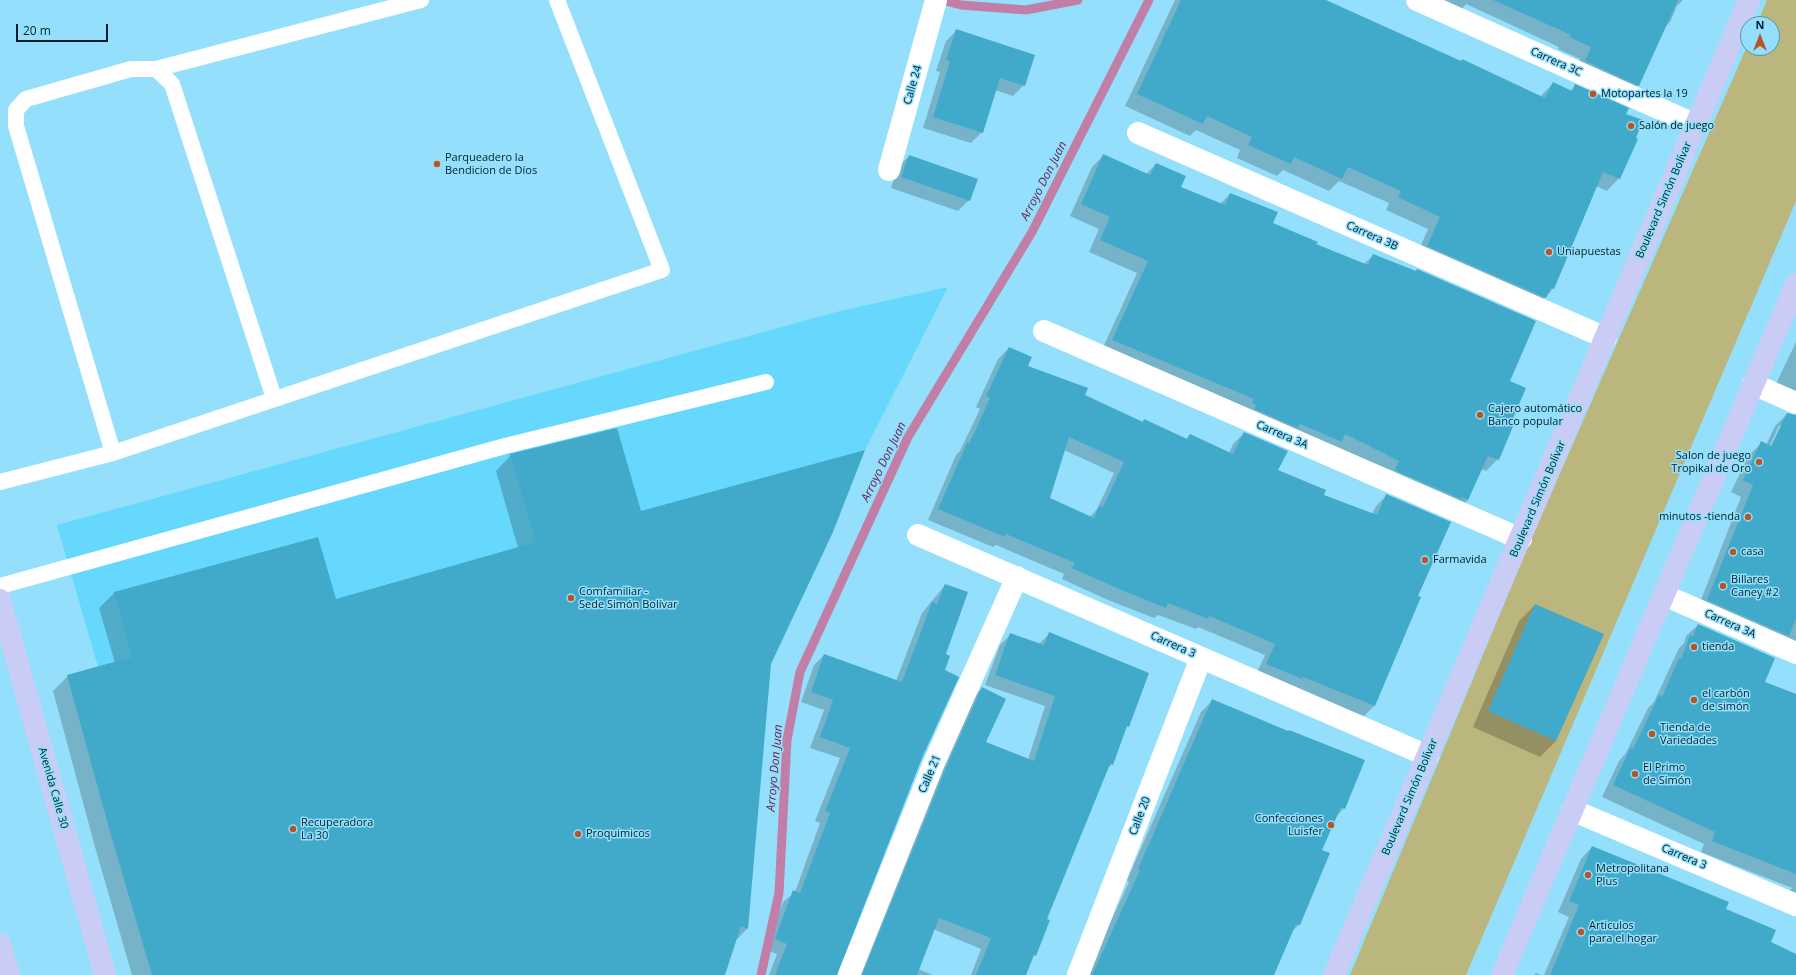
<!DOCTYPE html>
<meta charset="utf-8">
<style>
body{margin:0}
#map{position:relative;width:1796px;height:975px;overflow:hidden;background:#94e0fc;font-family:"Open Sans",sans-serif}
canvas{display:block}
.north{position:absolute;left:1740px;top:16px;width:40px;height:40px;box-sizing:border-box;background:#94e0fc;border:1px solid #5993a8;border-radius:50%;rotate:0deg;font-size:11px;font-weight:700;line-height:16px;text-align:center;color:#001f2a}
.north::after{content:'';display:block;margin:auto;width:14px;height:18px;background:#ba5426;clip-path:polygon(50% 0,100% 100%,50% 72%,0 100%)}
.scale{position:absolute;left:16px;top:24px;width:92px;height:18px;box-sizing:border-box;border:2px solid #001f2a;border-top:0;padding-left:5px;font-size:12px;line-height:14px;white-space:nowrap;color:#001f2a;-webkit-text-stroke:3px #94e0fc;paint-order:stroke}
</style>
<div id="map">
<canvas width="1796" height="975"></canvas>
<div class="north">N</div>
<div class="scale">20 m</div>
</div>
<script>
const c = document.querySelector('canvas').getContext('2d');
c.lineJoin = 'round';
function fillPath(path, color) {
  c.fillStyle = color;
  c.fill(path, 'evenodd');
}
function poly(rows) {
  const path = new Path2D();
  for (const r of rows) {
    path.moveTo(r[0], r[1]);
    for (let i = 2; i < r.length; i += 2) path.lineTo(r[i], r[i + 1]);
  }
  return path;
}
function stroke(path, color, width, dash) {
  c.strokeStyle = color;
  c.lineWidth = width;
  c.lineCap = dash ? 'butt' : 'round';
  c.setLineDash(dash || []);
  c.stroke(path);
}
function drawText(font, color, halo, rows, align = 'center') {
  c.font = font + ' "Open Sans",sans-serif';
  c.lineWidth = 3;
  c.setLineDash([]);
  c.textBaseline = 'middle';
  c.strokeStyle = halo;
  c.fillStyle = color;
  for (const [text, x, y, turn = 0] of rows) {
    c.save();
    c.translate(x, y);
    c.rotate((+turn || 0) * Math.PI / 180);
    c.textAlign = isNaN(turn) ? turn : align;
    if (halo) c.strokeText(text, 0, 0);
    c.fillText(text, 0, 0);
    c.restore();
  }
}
fillPath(poly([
 [948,287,865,450,98,667,57,525,840,311]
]), '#66d8fd');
fillPath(poly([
 [1767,0,1796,0,1796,201,1466,975,1350,975,1527,549,1748,44,1748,48,1772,48,1772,24,1757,24]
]), '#bbb57e');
fillPath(poly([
 [1175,0,1324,0,1540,97,1553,83,1570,91,1575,86,1625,114,1619,178,1607,191,1596,186,1553,289,1533,310,1415,259,1428,229,1386,210,1389,203,1339,181,1329,191,1283,170,1277,176,1237,158,1240,150,1196,130,1190,136,1125,106],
 [1443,0,1683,0,1677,6,1670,22,1663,29,1638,85,1626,97,1574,73,1580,59,1558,49,1559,47,1466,4,1462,9],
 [957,30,1024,85,1013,96,995,90,982,132,971,143,923,128,940,72,936,71,946,41],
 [909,156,969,200,958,211,891,188,898,167],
 [1103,156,1146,174,1156,164,1180,188,1220,204,1230,194,1271,224,1315,245,1364,264,1373,255,1508,381,1510,423,1498,459,1486,471,1481,469,1468,500,1456,511,1101,352,1137,273,1089,252,1099,229,1070,216,1092,167],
 [1796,342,1796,413,1773,390],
 [1009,348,1027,367,1084,396,1142,422,1144,420,1186,439,1190,435,1229,453,1233,444,1244,433,1277,471,1322,496,1372,514,1376,506,1387,495,1417,596,1420,597,1374,706,1363,717,1256,675,1265,655,1198,627,1196,629,1158,615,1154,618,1108,600,1062,579,1064,574,996,545,993,547,928,520,956,455,960,451,980,409,976,407,998,359],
 [1064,450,1114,473,1097,509,1090,517,1048,499],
 [1787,414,1796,416,1796,644,1696,613,1741,497,1731,492,1749,455,1762,443,1766,445,1775,426],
 [1779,426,1782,426,1770,451,1768,450],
 [511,455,641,512,770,664,747,929,736,940,722,975,132,975,95,847,53,691,68,676,115,663,99,608,114,593,317,538,335,600,518,548,496,471],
 [945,585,944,671,922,758,836,975,769,975,777,954,765,950,783,902,795,892,820,823,815,821,840,758,810,748,824,710,801,702,814,665,824,655,896,681,922,613],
 [1535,605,1556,741,1540,757,1473,727,1519,621],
 [1698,625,1764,682,1796,695,1796,894,1790,891,1792,888,1701,852,1704,844,1602,797,1619,761,1626,753,1648,708,1654,702,1679,648,1684,643,1686,636],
 [1049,634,1128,726,1125,729,1112,764,1107,769,1046,920,1049,921,1025,975,971,975,981,949,933,929,918,969,933,975,857,975,972,699,982,688,985,743,1028,760,1045,706,985,685,1000,645,1010,635,1039,644],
 [1213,700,1344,808,1336,817,1321,851,1313,891,1299,925,1291,932,1273,975,1086,975,1129,882,1127,880,1201,712],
 [1592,847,1725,909,1769,943,1796,955,1796,975,1544,975,1569,917,1558,912,1581,859],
 [1536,973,1542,975,1534,975]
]), '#0003');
stroke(poly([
 [942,0,961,5,1026,10,1078,0],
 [761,975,779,893,787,740,800,672,908,437,1032,232,1149,0]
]), '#c17fa7', 9);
fillPath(poly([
 [1181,0,1326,0,1461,61,1462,59,1545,98,1553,82,1572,91,1575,84,1629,108,1626,114,1643,120,1636,138,1638,139,1620,179,1603,172,1554,289,1551,288,1546,298,1427,246,1440,217,1398,197,1401,191,1348,167,1342,179,1294,157,1291,164,1248,145,1252,137,1207,116,1203,124,1137,94],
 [1493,0,1678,0,1639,86,1585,61,1591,47,1569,37,1571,35],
 [956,29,1035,55,1025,86,1000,78,983,133,933,117,950,61,946,60],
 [1103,154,1150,175,1156,163,1186,176,1181,187,1225,205,1230,193,1278,212,1273,223,1318,242,1316,244,1368,265,1373,254,1416,271,1417,269,1536,321,1510,381,1526,388,1511,423,1514,424,1499,460,1488,456,1468,500,1462,497,1461,499,1396,471,1395,469,1399,461,1345,434,1342,442,1300,424,1298,428,1254,409,1256,405,1252,404,1254,399,1112,340,1148,261,1100,240,1110,217,1081,204],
 [909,155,978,179,970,201,901,177],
 [1009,347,1032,357,1028,366,1088,388,1085,395,1143,422,1144,419,1187,439,1190,434,1233,454,1244,432,1288,451,1278,470,1326,490,1324,495,1377,515,1386,494,1451,522,1418,596,1421,597,1375,706,1303,677,1302,679,1266,664,1275,644,1209,616,1208,619,1168,603,1166,608,1119,589,1072,568,1075,563,1006,534,1005,537,938,509,967,443,969,444,990,398,986,396],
 [1069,437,1124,462,1103,507,1099,506,1094,518,1050,498],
 [1787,413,1796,415,1796,619,1789,636,1707,600,1753,485,1743,480,1761,441,1771,446],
 [617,428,641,511,865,450,833,532,771,664,748,929,741,926,725,975,152,975,110,832,67,675,132,657,114,592,318,537,336,599,536,542,510,454],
 [945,584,968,592,946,654,950,656,945,670,959,677,922,758,837,975,775,975,787,944,775,939,793,890,800,893,830,813,825,811,850,748,820,737,833,700,811,692,824,654,902,682,932,602,937,604],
 [1535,604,1604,634,1556,741,1488,711],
 [1698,624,1775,658,1765,682,1796,694,1796,874,1712,841,1715,832,1613,785,1630,748,1633,749,1659,695,1662,697,1679,658,1681,659,1690,635,1693,636],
 [1049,632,1149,673,1129,727,1127,726,1113,765,1110,764,1047,919,1050,920,1036,956,1034,955,1026,975,976,975,991,938,939,918,917,975,862,975,946,768,982,687,1006,699,986,742,1034,761,1055,696,995,675,1010,633,1044,645],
 [1212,699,1288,731,1289,730,1365,760,1345,809,1341,807,1322,850,1330,853,1300,925,1296,924,1274,975,1092,975,1140,870,1138,869],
 [1592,846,1729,902,1726,909,1776,930,1771,942,1796,954,1796,975,1550,975,1579,905,1569,901]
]), '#41a9ca');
stroke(poly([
 [156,69,421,0],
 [113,453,16,126,16,110,26,99,131,69,156,69,172,84,274,398],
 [0,482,113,453,662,270,557,0],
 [0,586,505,446,766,382]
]), '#fff', 16);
stroke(poly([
 [1417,0,1696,125],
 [1138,133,1606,338],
 [889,170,936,0],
 [1044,331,1521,539],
 [1753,384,1796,403],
 [918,535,1428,756],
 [1664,595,1796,653],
 [1572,810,1796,905],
 [849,975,934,763,1017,577],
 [1078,975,1201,658]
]), '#fff', 22);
stroke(poly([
 [0,600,105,975],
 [0,944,9,975],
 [1334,975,1749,0],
 [1502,975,1796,284]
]), '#c9ccf5', 22);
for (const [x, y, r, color] of [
 [1593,94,4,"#ba5426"],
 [1631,126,4,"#ba5426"],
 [437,164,4,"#ba5426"],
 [1549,252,4,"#ba5426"],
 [1480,415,4,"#ba5426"],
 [1759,462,4,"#ba5426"],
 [1748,517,4,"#ba5426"],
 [1733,552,4,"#ba5426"],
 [1425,560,4,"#ba5426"],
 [1723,586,4,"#ba5426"],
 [571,598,4,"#ba5426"],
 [1694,647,4,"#ba5426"],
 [1694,700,4,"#ba5426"],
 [1652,734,4,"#ba5426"],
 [1635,774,4,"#ba5426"],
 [1331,825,4,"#ba5426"],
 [293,829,4,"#ba5426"],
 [578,834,4,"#ba5426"],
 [1588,875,4,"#ba5426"],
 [1581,932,4,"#ba5426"]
]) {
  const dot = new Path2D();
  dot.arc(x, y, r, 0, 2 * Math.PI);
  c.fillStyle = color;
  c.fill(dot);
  stroke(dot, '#94e0fc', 1.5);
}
drawText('11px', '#001f2a', '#94e0fc', [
 ["Carrera 3C",1556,62,24],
 ["Calle 24",913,85,-74],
 ["Boulevard Simón Bolívar",1664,200,-67],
 ["Carrera 3B",1372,236,24],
 ["Carrera 3A",1282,435,23],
 ["Boulevard Simón Bolívar",1538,499,-67],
 ["Carrera 3A",1730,624,24],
 ["Carrera 3",1173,645,24],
 ["Calle 21",930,774,-67],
 ["Avenida Calle 30",53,788,74],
 ["Boulevard Simón Bolívar",1410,797,-67],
 ["Calle 20",1140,816,-69],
 ["Carrera 3",1684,857,23]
]);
drawText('11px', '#001f2a', '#94e0fc', [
 ["Motopartes la 19",1601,94],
 ["Salón de juego",1639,126],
 ["Parqueadero la",445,158],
 ["Bendicion de Díos",445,171],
 ["Uniapuestas",1557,252],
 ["Cajero automático",1488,409],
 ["Banco popular",1488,422],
 ["Salon de juego",1751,456,"right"],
 ["Tropikal de Oro",1751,469,"right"],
 ["minutos -tienda",1740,517,"right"],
 ["casa",1741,552],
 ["Farmavida",1433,560],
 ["Billares",1731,580],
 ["Caney #2",1731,593],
 ["Comfamiliar -",579,592],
 ["Sede Simón Bolívar",579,605],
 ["tienda",1702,647],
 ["el carbón",1702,694],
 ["de simón",1702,707],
 ["Tienda de",1660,728],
 ["Variedades",1660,741],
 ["El Primo",1643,768],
 ["de Simón",1643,781],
 ["Confecciones",1323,819,"right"],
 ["Luisfer",1323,832,"right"],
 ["Recuperadora",301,823],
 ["La 30",301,836],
 ["Proquimicos",586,834],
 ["Metropolitana",1596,869],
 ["Plus",1596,882],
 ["Articulos",1589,926],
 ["para el hogar",1589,939]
], 'left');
drawText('italic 12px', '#691b51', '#94e0fc', [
 ["Arroyo Don Juan",1044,181,-63],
 ["Arroyo Don Juan",884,462,-64],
 ["Arroyo Don Juan",775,768,-85]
]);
</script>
